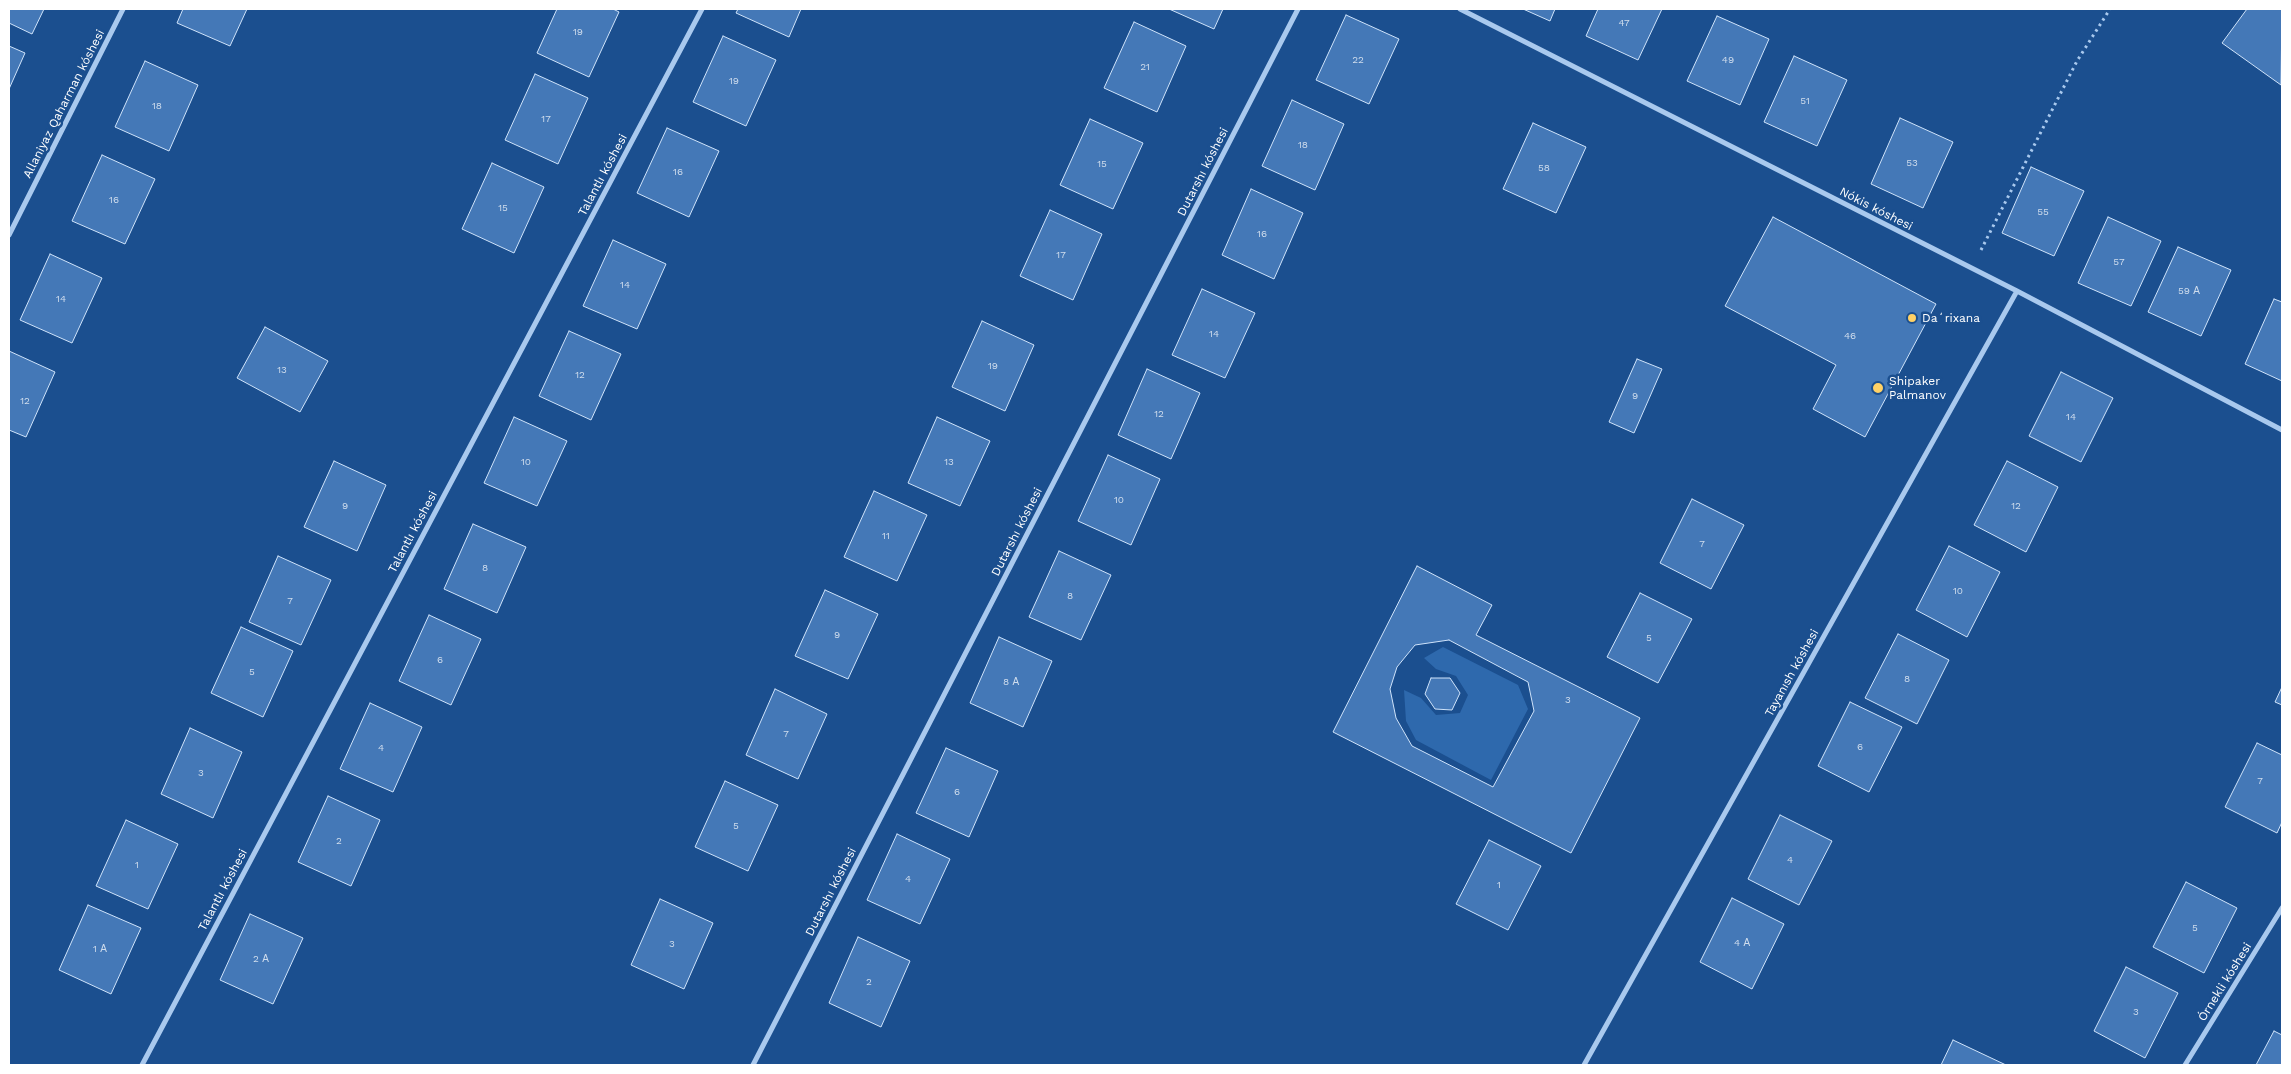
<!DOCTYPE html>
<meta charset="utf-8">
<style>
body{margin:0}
#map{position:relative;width:2291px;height:1074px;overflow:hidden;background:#1b4f8f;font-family:"Work Sans",sans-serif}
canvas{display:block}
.frame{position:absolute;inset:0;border:10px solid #fff;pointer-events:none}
</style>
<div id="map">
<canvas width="2291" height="1074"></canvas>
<div class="frame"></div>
</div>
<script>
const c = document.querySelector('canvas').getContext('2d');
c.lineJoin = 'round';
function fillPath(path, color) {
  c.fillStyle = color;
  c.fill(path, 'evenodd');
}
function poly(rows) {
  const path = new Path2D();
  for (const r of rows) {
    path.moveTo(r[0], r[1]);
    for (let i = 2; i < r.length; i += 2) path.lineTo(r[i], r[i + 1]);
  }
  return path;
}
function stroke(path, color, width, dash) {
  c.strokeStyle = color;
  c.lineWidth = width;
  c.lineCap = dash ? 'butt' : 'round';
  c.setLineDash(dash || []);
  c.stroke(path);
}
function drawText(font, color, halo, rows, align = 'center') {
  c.font = font + ' "Work Sans",sans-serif';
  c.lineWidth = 5;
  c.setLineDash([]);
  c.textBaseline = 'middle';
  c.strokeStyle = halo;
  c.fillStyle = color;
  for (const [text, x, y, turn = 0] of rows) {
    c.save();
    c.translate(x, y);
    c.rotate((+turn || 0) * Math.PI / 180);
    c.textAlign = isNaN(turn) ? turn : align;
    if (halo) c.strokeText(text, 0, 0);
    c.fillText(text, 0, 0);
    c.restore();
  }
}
fillPath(poly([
 [1443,647,1518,685,1528,709,1491,780,1416,740,1406,721,1404,690,1421,698,1436,715,1460,713,1468,695,1456,676,1436,669,1424,658]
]), '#2e69ad');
const building = poly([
 [9,9,44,9,32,34,9,23,9,9],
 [183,9,247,9,230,46,177,23,183,9],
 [557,9,613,9,619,12,589,77,537,53,557,9],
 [738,9,801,9,789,37,736,13,738,9],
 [1169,9,1223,9,1214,29,1169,9],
 [1523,9,1555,9,1550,21,1523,9],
 [1598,9,1662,9,1638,60,1586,36,1598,9],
 [2247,9,2282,9,2281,85,2222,43,2247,9],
 [1346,15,1399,39,1369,104,1316,80,1346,15],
 [1717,16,1769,39,1740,105,1687,81,1717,16],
 [1134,22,1186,46,1157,112,1104,88,1134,22],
 [723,36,776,60,746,126,693,102,723,36],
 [9,46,25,53,9,89,9,46],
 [1794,56,1847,80,1817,146,1764,122,1794,56],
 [145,61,198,85,169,151,115,127,145,61],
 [535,74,588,98,558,164,505,140,535,74],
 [1292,100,1344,124,1315,190,1262,166,1292,100],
 [1900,118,1953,142,1923,208,1871,184,1900,118],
 [1090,119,1143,143,1113,209,1060,185,1090,119],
 [1533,123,1586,147,1556,213,1503,189,1533,123],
 [667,128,719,151,689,217,637,193,667,128],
 [102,155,155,179,125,244,72,221,102,155],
 [492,163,544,187,514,253,462,229,492,163],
 [2031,167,2084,191,2054,256,2002,233,2031,167],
 [1251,189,1303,213,1274,279,1222,255,1251,189],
 [1050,210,1102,234,1073,300,1020,276,1050,210],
 [1773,217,1936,304,1865,437,1813,409,1836,365,1725,306,1773,217],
 [2108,217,2161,241,2131,306,2078,283,2108,217],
 [613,240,666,264,637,329,583,306,613,240],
 [2178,247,2231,270,2201,336,2148,312,2178,247],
 [50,254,102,278,72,343,20,320,50,254],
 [1202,289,1255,313,1225,378,1172,355,1202,289],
 [2274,299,2282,302,2282,381,2245,364,2274,299],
 [982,321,1034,345,1005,411,952,387,982,321],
 [265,327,328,361,300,412,237,378,265,327],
 [569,331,621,354,591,420,539,396,569,331],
 [9,351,55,372,26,437,9,430,9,351],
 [1637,359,1662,369,1634,433,1609,422,1637,359],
 [1147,369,1200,393,1171,459,1118,435,1147,369],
 [2061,372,2113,398,2081,462,2029,436,2061,372],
 [514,417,567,441,537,506,484,483,514,417],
 [937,417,990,441,960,506,908,483,937,417],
 [1108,455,1160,479,1131,545,1078,521,1108,455],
 [334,461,386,485,357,551,304,527,334,461],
 [2007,461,2058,487,2026,552,1974,525,2007,461],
 [874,491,927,515,897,581,844,557,874,491],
 [1692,499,1744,525,1711,589,1660,563,1692,499],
 [473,524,526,547,497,613,444,589,473,524],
 [1949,546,2000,572,1967,637,1916,610,1949,546],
 [1059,551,1111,575,1081,640,1029,617,1059,551],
 [278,556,331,580,301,645,249,622,278,556],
 [1417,566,1492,605,1476,635,1640,718,1571,853,1333,732,1417,566],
 [1449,640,1528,682,1534,711,1493,787,1412,746,1396,718,1390,689,1397,667,1415,645,1449,640],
 [825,590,878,614,848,679,795,656,825,590],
 [1640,593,1692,619,1658,683,1607,657,1640,593],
 [429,615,481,639,451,705,399,681,429,615],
 [241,627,293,651,263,717,211,693,241,627],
 [1898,634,1949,660,1917,724,1865,698,1898,634],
 [999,637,1052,661,1023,727,970,703,999,637],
 [1431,678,1450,678,1460,693,1452,710,1435,709,1425,694,1431,678],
 [2282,687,2282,705,2275,702,2282,687],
 [775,689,827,714,798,779,746,755,775,689],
 [1850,702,1902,727,1869,792,1818,766,1850,702],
 [370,703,422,727,393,792,340,769,370,703],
 [190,728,242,752,213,818,161,794,190,728],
 [2257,743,2282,755,2282,822,2277,833,2225,807,2257,743],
 [946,748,998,771,969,837,916,813,946,748],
 [725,781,778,805,748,871,695,847,725,781],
 [328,796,380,820,351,886,298,862,328,796],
 [1780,815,1832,841,1799,905,1748,879,1780,815],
 [126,820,178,844,148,909,96,886,126,820],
 [897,834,950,859,920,924,867,900,897,834],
 [1489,840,1541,866,1508,930,1456,904,1489,840],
 [2186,882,2237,908,2204,973,2153,947,2186,882],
 [1732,898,1784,924,1752,989,1700,962,1732,898],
 [660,899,713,923,684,989,631,965,660,899],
 [88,905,141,928,111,994,59,970,88,905],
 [250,914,303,938,273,1004,220,980,250,914],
 [858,937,910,961,881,1027,829,1003,858,937],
 [2126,967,2178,993,2145,1058,2094,1031,2126,967],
 [2274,1031,2282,1035,2282,1065,2256,1065,2274,1031],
 [1953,1040,2006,1065,1941,1065,1953,1040]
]);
fillPath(building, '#4478b7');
stroke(building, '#cfe3fa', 1);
stroke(poly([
 [1981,250,2077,61,2110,9]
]), '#a9c9ee', 3, [2.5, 4]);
stroke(poly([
 [1460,9,2017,291,2282,430],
 [9,235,123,9],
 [142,1065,702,9],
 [753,1065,1298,9],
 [1584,1065,2017,291],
 [2185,1065,2282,908]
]), '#a9c9ee', 5);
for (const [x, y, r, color] of [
 [1912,318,5,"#ffd166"],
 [1878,388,6,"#ffd166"]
]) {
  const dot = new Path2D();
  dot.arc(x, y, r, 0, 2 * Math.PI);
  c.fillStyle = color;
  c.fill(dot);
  stroke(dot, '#1b4f8f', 2);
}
drawText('10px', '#d0dded', null, [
 ["47",1624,23],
 ["19",578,32],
 ["22",1358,60],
 ["49",1728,60],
 ["21",1145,67],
 ["19",734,81],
 ["51",1805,101],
 ["18",157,106],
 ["17",546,119],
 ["18",1303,145],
 ["53",1912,163],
 ["15",1102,164],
 ["58",1544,168],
 ["16",678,172],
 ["16",114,200],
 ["15",503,208],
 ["55",2043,212],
 ["16",1262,234],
 ["17",1061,255],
 ["57",2119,262],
 ["14",625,285],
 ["59 А",2189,291],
 ["14",61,299],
 ["14",1214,334],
 ["46",1850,336],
 ["19",993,366],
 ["13",282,370],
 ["12",580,375],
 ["9",1635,396],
 ["12",25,401],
 ["12",1159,414],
 ["14",2071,417],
 ["10",526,462],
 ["13",949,462],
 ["10",1119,500],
 ["9",345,506],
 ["12",2016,506],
 ["11",886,536],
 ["7",1702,544],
 ["8",485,568],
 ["10",1958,591],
 ["8",1070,596],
 ["7",290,601],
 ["9",837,635],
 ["5",1649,638],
 ["6",440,660],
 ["5",252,672],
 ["8",1907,679],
 ["8 А",1011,682],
 ["3",1568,700],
 ["7",786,734],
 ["6",1860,747],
 ["4",381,748],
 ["3",201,773],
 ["7",2260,781],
 ["6",957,792],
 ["5",736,826],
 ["2",339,841],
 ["4",1790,860],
 ["1",137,865],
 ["4",908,879],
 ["1",1499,885],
 ["5",2195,928],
 ["4 А",1742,943],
 ["3",672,944],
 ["1 А",100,949],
 ["2 А",261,959],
 ["2",869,982],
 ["3",2136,1012]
]);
drawText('12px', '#fff', '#1b4f8f', [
 ["Allaniyaz Qaharman kóshesi",64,104,-63],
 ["Dutarshı kóshesi",1203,172,-63],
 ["Talantlı kóshesi",603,175,-62],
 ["Nókis kóshesi",1876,209,27],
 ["Talantlı kóshesi",413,532,-62],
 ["Dutarshı kóshesi",1017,532,-63],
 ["Tayanısh kóshesi",1792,673,-61],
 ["Talantlı kóshesi",223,890,-62],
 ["Dutarshı kóshesi",831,892,-63],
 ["Órnekli kóshesi",2225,982,-58]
]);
drawText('12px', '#fff', '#1b4f8f', [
 ["Daʻrixana",1922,318],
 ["Shipaker",1889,381],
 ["Palmanov",1889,395]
], 'left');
</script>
